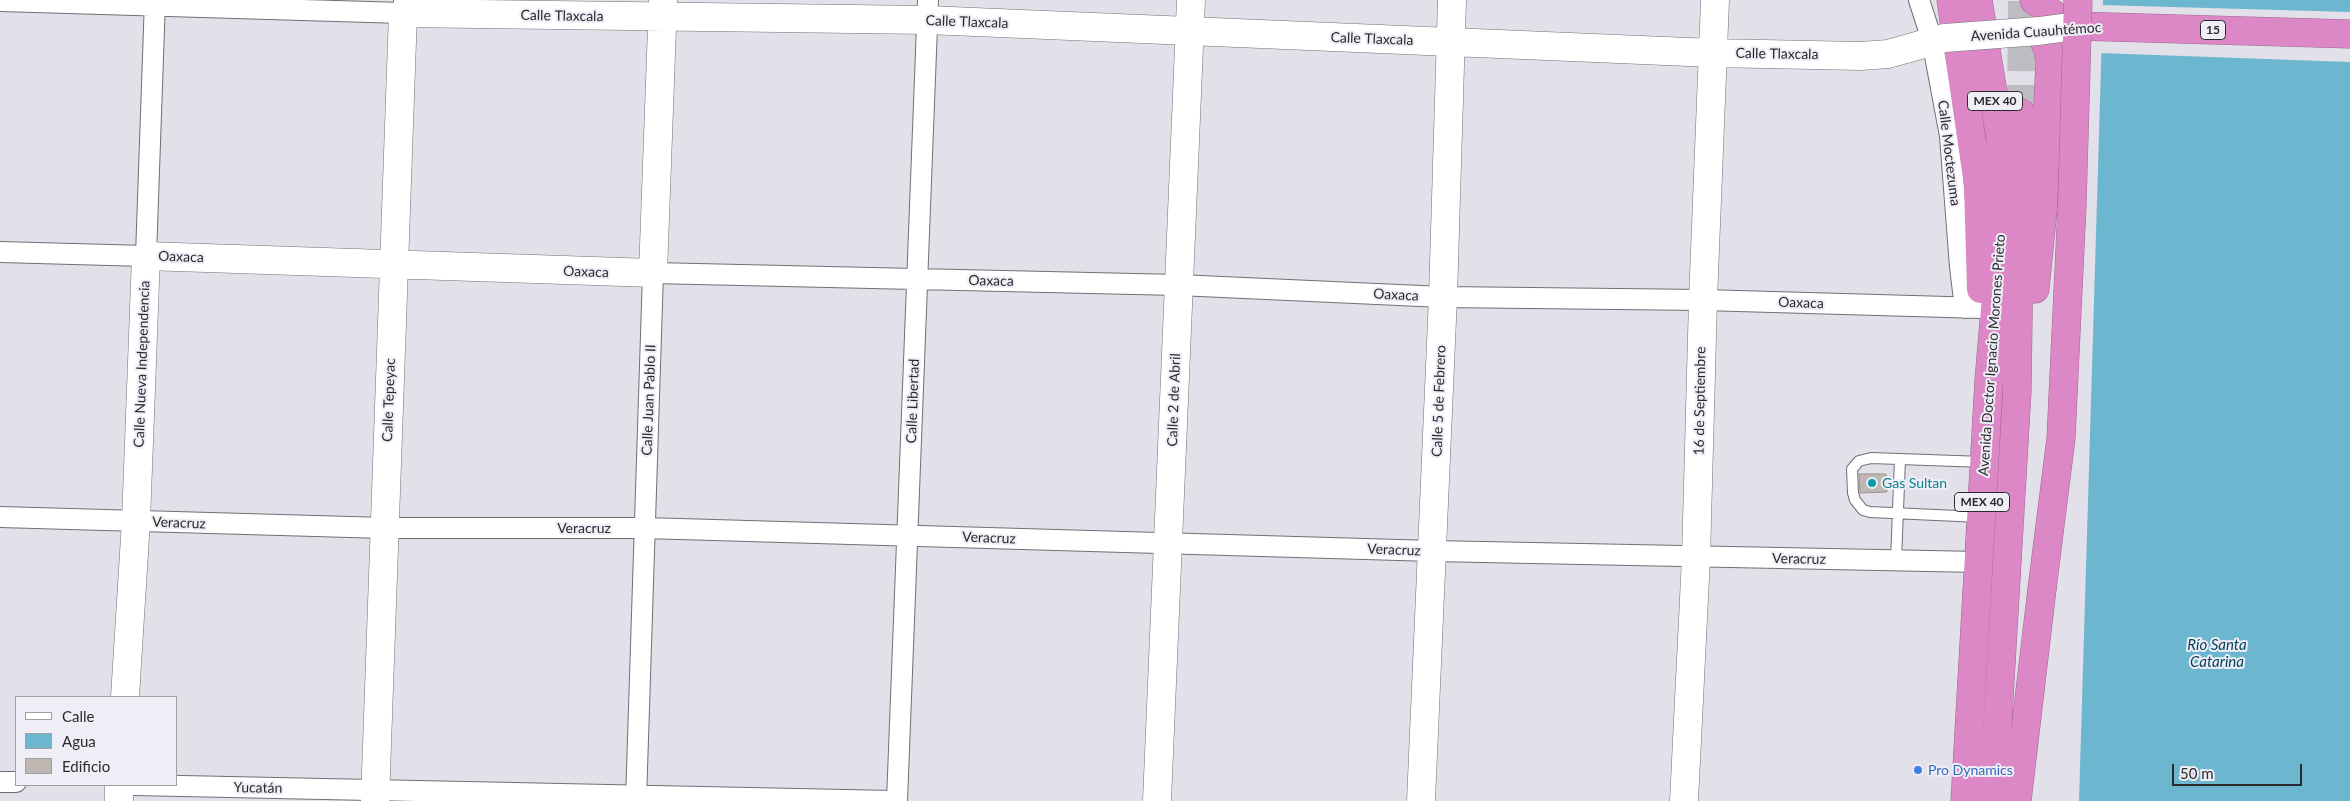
<!DOCTYPE html>
<meta charset="utf-8">
<style>
body{margin:0}
#map{position:relative;width:2350px;height:801px;overflow:hidden;background:#e2e0e8;font-family:Lato,sans-serif}
canvas{display:block}
.legend{position:absolute;left:15px;top:696px;width:162px;height:90px;box-sizing:border-box;background:#efedf6;border:1px solid #a19fa6;margin:0;padding:6px 9px;list-style:none;font-size:15px;color:#2b2a2d}
.legend li{display:flex;align-items:center;gap:10px;height:25px}
.legend b{width:25px;border:1px solid #a19fa6}
.scale{position:absolute;left:2172px;top:764px;width:130px;height:22px;box-sizing:border-box;border:2px solid #2b2a2d;border-top:0;padding-left:6px;font-size:15px;line-height:18px;white-space:nowrap;color:#2b2a2d;-webkit-text-stroke:4px #efedf6;paint-order:stroke}
</style>
<div id="map">
<canvas width="2350" height="801"></canvas>
<ul class="legend">
<li><b style="height:6px;background:#fff"></b>Calle</li>
<li><b style="height:14px;background:#6db6d0"></b>Agua</li>
<li><b style="height:14px;background:#bfb8b2"></b>Edificio</li>
</ul>
<div class="scale">50 m</div>
</div>
<script>
const c = document.querySelector('canvas').getContext('2d');
c.lineJoin = 'round';
function fillPath(path, color) {
  c.fillStyle = color;
  c.fill(path, 'evenodd');
}
function poly(rows) {
  const path = new Path2D();
  for (const r of rows) {
    path.moveTo(r[0], r[1]);
    for (let i = 2; i < r.length; i += 2) path.lineTo(r[i], r[i + 1]);
  }
  return path;
}
function stroke(path, color, width, dash) {
  c.strokeStyle = color;
  c.lineWidth = width;
  c.lineCap = dash ? 'butt' : 'round';
  c.setLineDash(dash || []);
  c.stroke(path);
}
function drawText(font, color, halo, rows, align = 'center') {
  c.font = font + ' Lato,sans-serif';
  c.lineWidth = 4;
  c.setLineDash([]);
  c.textBaseline = 'middle';
  c.strokeStyle = halo;
  c.fillStyle = color;
  for (const [text, x, y, turn = 0] of rows) {
    c.save();
    c.translate(x, y);
    c.rotate((+turn || 0) * Math.PI / 180);
    c.textAlign = isNaN(turn) ? turn : align;
    if (halo) c.strokeText(text, 0, 0);
    c.fillText(text, 0, 0);
    c.restore();
  }
}
fillPath(poly([
 [2103,0,2350,0,2350,801,2079,801]
]), '#6db6d0');
fillPath(poly([
 [2101,5,2350,12,2350,62,2099,53]
]), '#e2e0e8');
const building = poly([
 [1859,474,1886,474,1887,492,1860,493,1859,474]
]);
fillPath(building, '#bfb8b2');
stroke(building, '#9b948e', 1);
stroke(poly([
 [2021,113,2022,0]
]), '#bdbcc3', 28, [28, 14]);
const lane = poly([
 [1980,517,1870,512,1863,510,1855,500,1853,493,1852,469,1859,461,1871,458,1984,462],
 [1896,561,1900,459]
]);
const street = poly([
 [1919,0,1932,40,1950,136,1960,267,1965,308],
 [0,1,403,13,404,1],
 [0,252,146,256,155,0],
 [0,517,385,528,645,528,1433,551,1978,562],
 [0,782,16,782],
 [134,785,892,801],
 [636,801,653,273,1178,285,1443,297,1703,300,1982,308],
 [897,801,928,0]
]);
const secondary = poly([
 [125,697,136,521,146,256,653,273,663,0],
 [119,801,119,785],
 [375,801,403,13,927,20,1713,53,1861,56,1888,54,1945,38],
 [1157,801,1191,0],
 [1421,801,1443,297,1452,0],
 [1684,801,1696,558,1703,300,1715,0]
]);
const highway = poly([
 [1951,0,1978,184,1981,289],
 [2034,0,2057,17,2076,26,2350,34],
 [2035,289,2043,209,2050,62,2048,49,2039,31],
 [1965,801,1989,380,2004,203,2000,136,1978,0],
 [1993,801,2017,392,2021,113],
 [2017,801,2042,589]
]);
stroke(lane, '#716f76', 12);
stroke(street, '#716f76', 22);
stroke(secondary, '#716f76', 29);
stroke(highway, '#9e6791', 29);
stroke(lane, '#fff', 10);
stroke(street, '#fff', 20);
stroke(secondary, '#fff', 28);
stroke(highway, '#dc88c7', 28);
const secondaryBridge = poly([
 [1945,38,2039,31,2076,26]
]);
const highwayBridge = poly([
 [2042,589,2061,438,2072,206,2078,0]
]);
stroke(secondaryBridge, '#716f76', 29, []);
stroke(highwayBridge, '#9e6791', 29, []);
stroke(secondaryBridge, '#fff', 28);
stroke(highwayBridge, '#dc88c7', 28);
for (const [x, y, r, color] of [
 [1872,483,5,"#0f9aa8"],
 [1918,770,5,"#3f7fe0"]
]) {
  const dot = new Path2D();
  dot.arc(x, y, r, 0, 2 * Math.PI);
  c.fillStyle = color;
  c.fill(dot);
  stroke(dot, '#efedf6', 2);
}
for (const [x, y, w] of [
 [2213,30,25],
 [1995,101,55],
 [1982,502,55]
]) {
  const box = new Path2D();
  box.roundRect(x - w / 2, y - 9.5, w, 19, 4);
  c.fillStyle = '#efedf6';
  c.fill(box);
  stroke(box, '#2b2a2d', 1);
}
drawText('bold 12px', '#2b2a2d', null, [
 ["15",2213,30],
 ["MEX 40",1995,101],
 ["MEX 40",1982,502]
]);
drawText('14px', '#2b2a2d', '#efedf6', [
 ["Calle Tlaxcala",562,16,1],
 ["Calle Tlaxcala",967,22,2],
 ["Avenida Cuauhtémoc",2036,32,-4],
 ["Calle Tlaxcala",1372,39,2],
 ["Calle Tlaxcala",1777,54,1],
 ["Calle Moctezuma",1949,153,83],
 ["Oaxaca",181,257,2],
 ["Oaxaca",586,272,2],
 ["Oaxaca",991,281,1],
 ["Oaxaca",1396,295,3],
 ["Oaxaca",1801,303,2],
 ["Avenida Doctor Ignacio Morones Prieto",1992,355,-86],
 ["Calle Nueva Independencia",142,364,-88],
 ["Calle Tepeyac",389,400,-88],
 ["Calle Juan Pablo II",649,400,-88],
 ["Calle 2 de Abril",1174,400,-88],
 ["Calle Libertad",913,401,-88],
 ["Calle 5 de Febrero",1439,401,-88],
 ["16 de Septiembre",1700,401,-89],
 ["Veracruz",179,523,2],
 ["Veracruz",584,528],
 ["Veracruz",989,538,2],
 ["Veracruz",1394,550,2],
 ["Veracruz",1799,559,1],
 ["Yucatán",258,788,1]
]);
drawText('14px', '#0d838f', '#efedf6', [
 ["Gas Sultan",1882,483]
], 'left');
drawText('14px', '#366cbe', '#efedf6', [
 ["Pro Dynamics",1928,770]
], 'left');
drawText('italic 15px', '#045', '#efedf6', [
 ["Río Santa",2217,645],
 ["Catarina",2217,662]
]);
</script>
